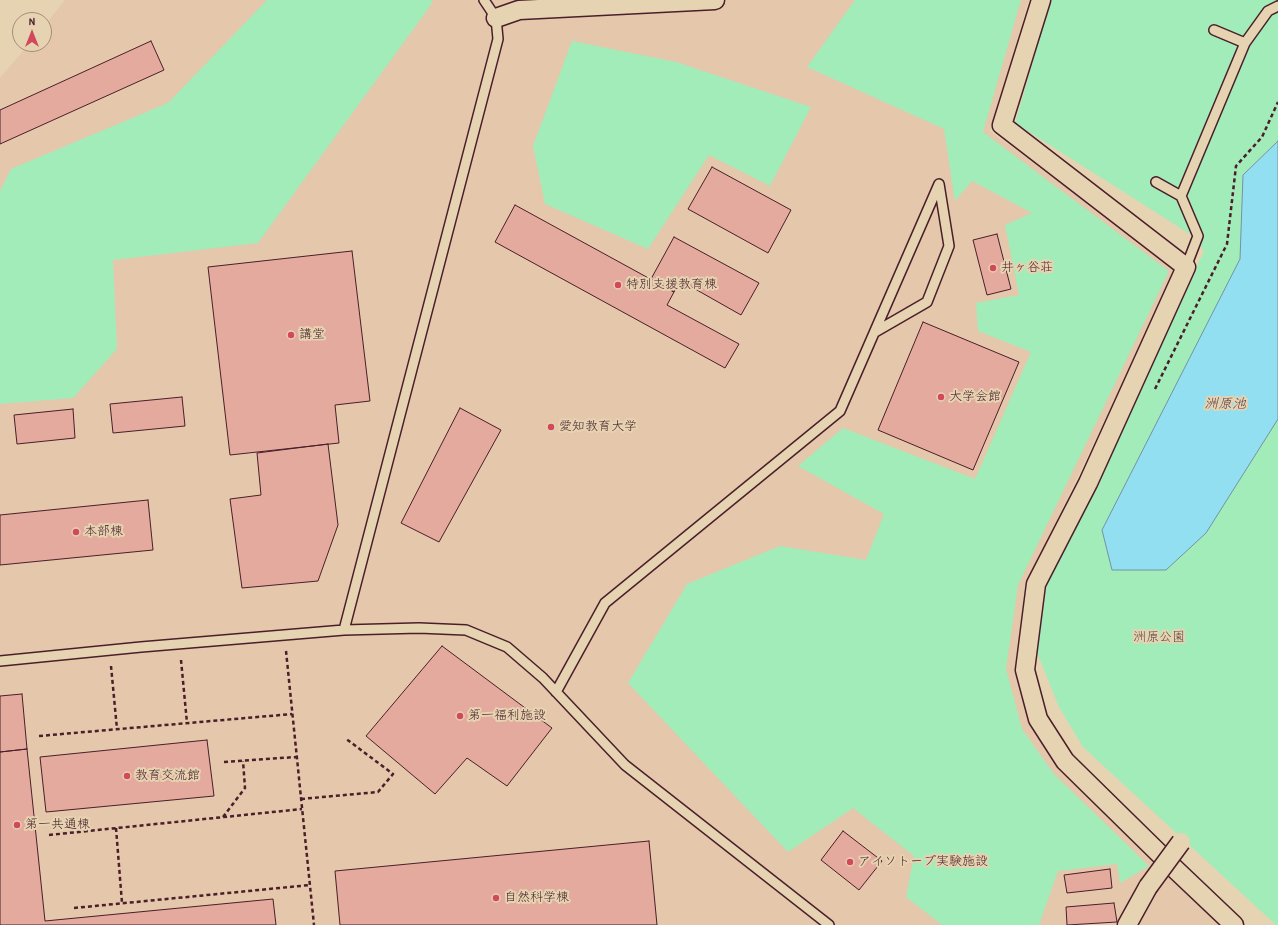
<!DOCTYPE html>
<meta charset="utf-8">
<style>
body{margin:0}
#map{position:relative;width:1278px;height:925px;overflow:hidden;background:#e6d3b1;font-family:"Patrick Hand",sans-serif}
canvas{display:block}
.north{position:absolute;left:12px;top:12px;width:40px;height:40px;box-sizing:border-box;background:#e6d3b1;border:1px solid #a88b7b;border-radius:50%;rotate:0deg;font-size:11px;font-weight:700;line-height:16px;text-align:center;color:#4a1f2b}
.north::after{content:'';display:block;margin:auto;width:14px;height:18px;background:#d1495b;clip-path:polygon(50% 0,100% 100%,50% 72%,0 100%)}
</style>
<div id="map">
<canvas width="1278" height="925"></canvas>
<div class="north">N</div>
</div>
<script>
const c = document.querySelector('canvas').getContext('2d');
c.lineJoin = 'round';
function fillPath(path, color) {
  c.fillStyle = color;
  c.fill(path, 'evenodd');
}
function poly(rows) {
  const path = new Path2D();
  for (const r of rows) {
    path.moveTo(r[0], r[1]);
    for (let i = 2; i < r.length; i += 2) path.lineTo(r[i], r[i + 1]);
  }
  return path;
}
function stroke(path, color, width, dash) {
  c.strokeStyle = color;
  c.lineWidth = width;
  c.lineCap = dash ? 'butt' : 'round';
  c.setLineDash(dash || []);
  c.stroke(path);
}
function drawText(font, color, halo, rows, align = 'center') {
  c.font = font + ' "Patrick Hand","Klee One",sans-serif';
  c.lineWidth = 4;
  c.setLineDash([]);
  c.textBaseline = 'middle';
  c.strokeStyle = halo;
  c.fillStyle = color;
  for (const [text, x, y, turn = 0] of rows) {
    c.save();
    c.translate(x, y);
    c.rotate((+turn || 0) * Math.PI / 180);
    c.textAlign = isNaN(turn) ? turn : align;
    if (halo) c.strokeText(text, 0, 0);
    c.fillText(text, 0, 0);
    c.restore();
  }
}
fillPath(poly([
 [65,0,1029,0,990,131,1177,269,1025,586,1015,665,1029,723,1059,766,1221,925,0,925,0,78,29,44,44,44,44,26]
]), '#e5c7ab');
fillPath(poly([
 [267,0,430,0,433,2,258,243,113,260,117,349,73,398,0,404,0,191,11,169,168,103],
 [855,0,1021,0,983,132,1169,271,1018,585,1006,669,1022,729,1054,774,1149,866,1120,883,1117,864,1058,871,1039,925,942,925,906,897,914,856,853,808,788,852,628,683,687,584,780,546,866,560,884,514,798,466,843,428,975,479,1031,352,978,331,976,303,1019,295,1005,225,1032,213,972,181,955,201,944,129,807,67],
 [1051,0,1278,0,1278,925,1276,925,1083,747,1059,707,1037,652,1047,584,1204,251,1193,236,1015,123],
 [572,41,676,62,811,107,770,186,709,155,648,249,545,204,533,146]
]), '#a2ecba');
const water = poly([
 [1278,141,1278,419,1206,533,1166,570,1112,570,1102,530,1240,259,1243,175,1278,141]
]);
fillPath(water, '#92dff1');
stroke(water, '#7592a2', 1);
const building = poly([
 [151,41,164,70,0,144,0,110,151,41],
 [712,167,791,210,768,253,688,209,712,167],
 [515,205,674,292,667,305,739,344,725,368,495,242,515,205],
 [997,234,1011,289,987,295,973,240,997,234],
 [674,237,759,283,741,315,681,281,674,292,651,279,674,237],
 [352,251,370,401,335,405,339,443,230,455,208,267,352,251],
 [923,322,1019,362,973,470,878,430,923,322],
 [182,397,185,426,113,433,110,404,182,397],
 [460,408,501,430,439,542,401,523,460,408],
 [73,409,75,438,17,444,14,415,73,409],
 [328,444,338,525,318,581,242,588,230,499,261,495,257,453,328,444],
 [148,500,153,550,0,565,0,515,148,500],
 [442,646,552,728,507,786,467,758,435,794,366,736,442,646],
 [22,694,27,749,0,752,0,696,22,694],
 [207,740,214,796,46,812,40,757,207,740],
 [27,749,45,921,273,899,276,925,0,925,0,752,27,749],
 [843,831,882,861,859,890,821,860,843,831],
 [649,841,657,925,340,925,335,871,649,841],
 [1110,869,1112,888,1067,893,1064,875,1110,869],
 [1114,903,1117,922,1067,925,1066,907,1114,903]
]);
fillPath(building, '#e3aa9d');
stroke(building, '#4a1f2b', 1);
const lane = poly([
 [1214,30,1245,43],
 [1156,182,1181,196],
 [1186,267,1198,236,1181,196,1245,43,1268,11,1278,6],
 [344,630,498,39,496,18,484,0],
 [0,661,141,647,344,630,419,628,466,630,507,647,543,678,625,765,829,925],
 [556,692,605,603,840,411,939,184,949,246,927,302,875,332]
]);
const street = poly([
 [1041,0,1002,125,1186,267,1088,483,1036,584,1025,670,1038,719,1065,761,1175,869,1234,925],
 [496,18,519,10,715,0],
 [1127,925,1148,887]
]);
stroke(lane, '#4a1f2b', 12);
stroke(street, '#4a1f2b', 21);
stroke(poly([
 [1155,389,1227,244,1236,166,1262,137,1278,102],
 [286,651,314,925],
 [181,660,187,723],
 [111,666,117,729],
 [39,736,292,714],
 [224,762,296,757],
 [301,799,378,792,393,774,345,738],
 [223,817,245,788,243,761],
 [116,828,122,903],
 [49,835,302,809],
 [74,908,310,885]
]), '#4a1f2b', 2.5, [4, 3]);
stroke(lane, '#e6d3b1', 9);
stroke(street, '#e6d3b1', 18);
const streetBridge = poly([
 [1148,887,1181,842]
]);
stroke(streetBridge, '#4a1f2b', 21, []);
stroke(streetBridge, '#e6d3b1', 18);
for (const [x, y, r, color] of [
 [993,268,4,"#d1495b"],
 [618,285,4,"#d1495b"],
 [291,335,4,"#d1495b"],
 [941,397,4,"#d1495b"],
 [551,427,4,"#d1495b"],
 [76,532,4,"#d1495b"],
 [460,716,4,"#d1495b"],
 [127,776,4,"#d1495b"],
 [17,825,4,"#d1495b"],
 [850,862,4,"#d1495b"],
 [496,898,4,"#d1495b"]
]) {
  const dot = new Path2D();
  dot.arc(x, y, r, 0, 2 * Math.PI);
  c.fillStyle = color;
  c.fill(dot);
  stroke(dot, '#e6d3b1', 1.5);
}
drawText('13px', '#4a1f2b', '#e6d3b1', [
 ["井ヶ谷荘",1001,268],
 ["特別支援教育棟",626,285],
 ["講堂",299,335],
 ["大学会館",949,397],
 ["愛知教育大学",559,427],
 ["本部棟",84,532],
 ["第一福利施設",468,716],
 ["教育交流館",135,776],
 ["第一共通棟",25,825],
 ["アイソトープ実験施設",858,862],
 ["自然科学棟",504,898]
], 'left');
drawText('13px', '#573e40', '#e6d3b1', [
 ["洲原公園",1159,638]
]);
drawText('italic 14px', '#553c49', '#e6d3b1', [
 ["洲原池",1225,404]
]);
</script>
